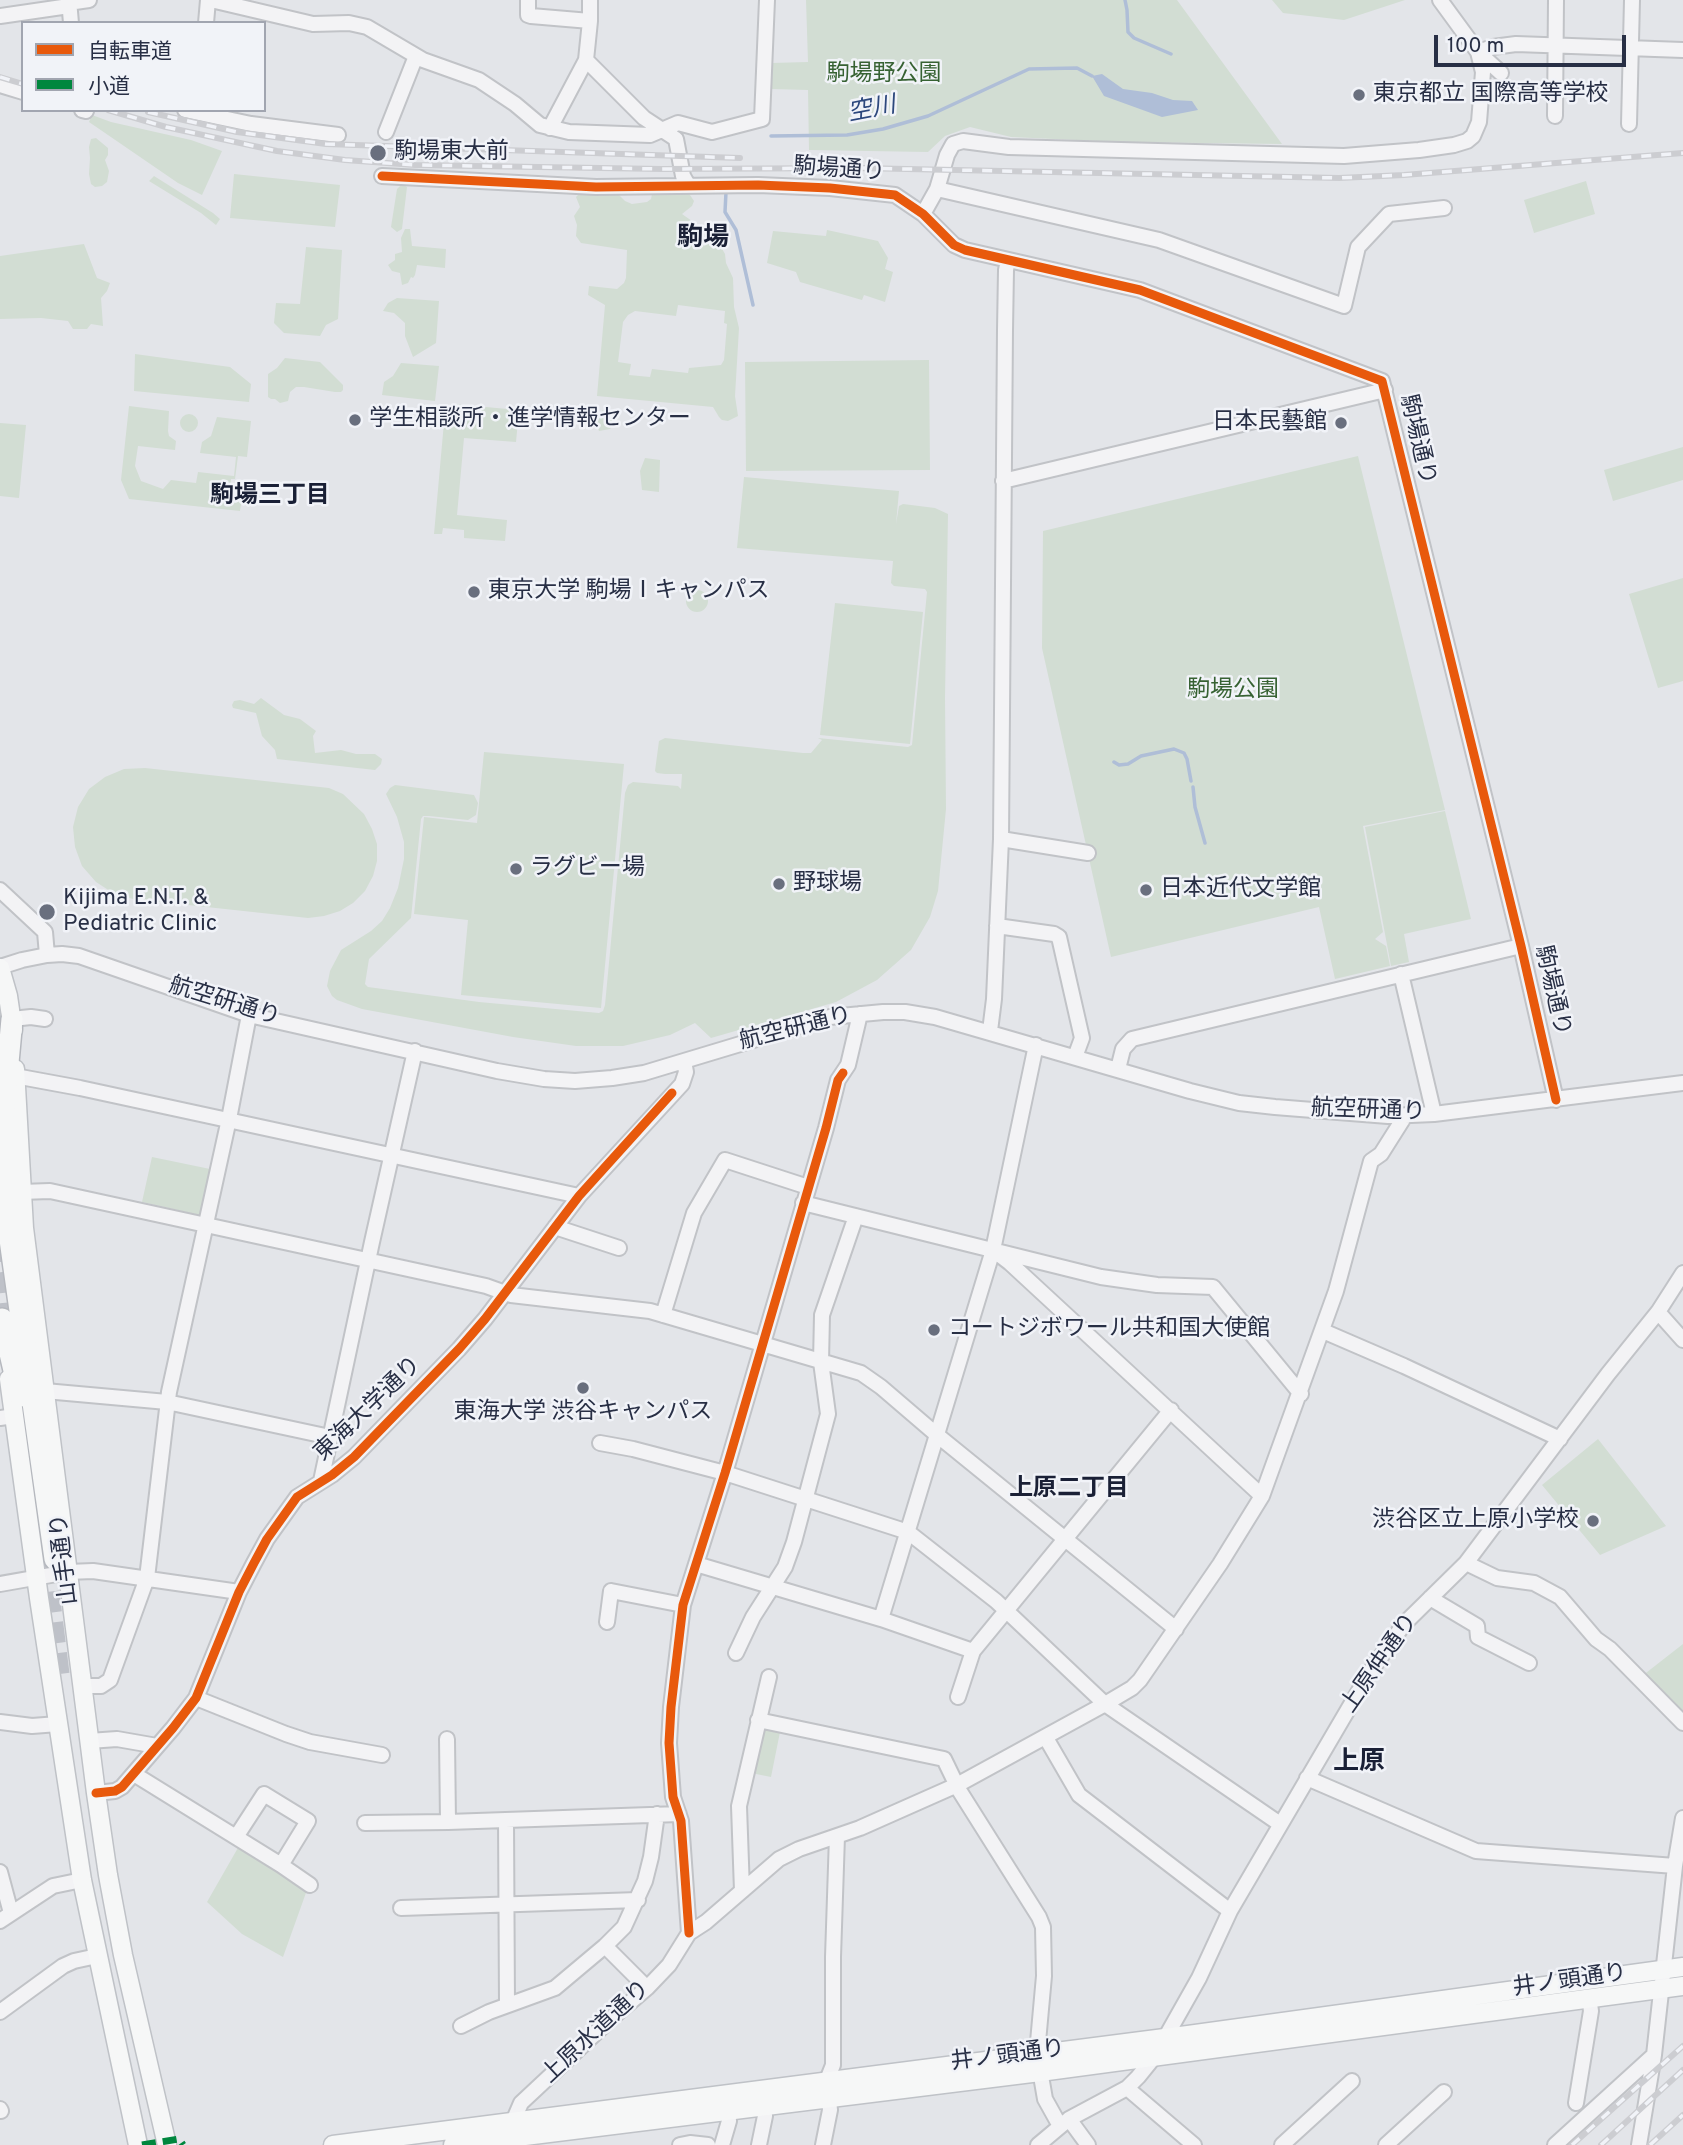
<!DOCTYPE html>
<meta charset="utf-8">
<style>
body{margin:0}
#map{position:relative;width:1683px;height:2145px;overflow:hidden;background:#e3e5e9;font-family:Overpass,"Noto Sans JP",sans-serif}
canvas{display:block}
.legend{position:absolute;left:21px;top:21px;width:245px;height:91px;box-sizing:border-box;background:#f1f3f8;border:2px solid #a1a5b0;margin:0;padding:9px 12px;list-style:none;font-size:21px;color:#282f45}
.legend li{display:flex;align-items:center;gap:14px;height:35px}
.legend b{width:35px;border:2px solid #a1a5b0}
.scale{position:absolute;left:1434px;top:35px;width:192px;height:32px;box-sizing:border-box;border:4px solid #282f45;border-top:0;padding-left:9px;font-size:21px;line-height:24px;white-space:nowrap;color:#282f45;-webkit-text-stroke:5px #f1f3f8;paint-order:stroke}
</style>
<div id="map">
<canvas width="1683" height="2145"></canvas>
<ul class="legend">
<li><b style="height:9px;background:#e8590c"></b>自転車道</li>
<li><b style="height:9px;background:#00873e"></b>小道</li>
</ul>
<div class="scale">100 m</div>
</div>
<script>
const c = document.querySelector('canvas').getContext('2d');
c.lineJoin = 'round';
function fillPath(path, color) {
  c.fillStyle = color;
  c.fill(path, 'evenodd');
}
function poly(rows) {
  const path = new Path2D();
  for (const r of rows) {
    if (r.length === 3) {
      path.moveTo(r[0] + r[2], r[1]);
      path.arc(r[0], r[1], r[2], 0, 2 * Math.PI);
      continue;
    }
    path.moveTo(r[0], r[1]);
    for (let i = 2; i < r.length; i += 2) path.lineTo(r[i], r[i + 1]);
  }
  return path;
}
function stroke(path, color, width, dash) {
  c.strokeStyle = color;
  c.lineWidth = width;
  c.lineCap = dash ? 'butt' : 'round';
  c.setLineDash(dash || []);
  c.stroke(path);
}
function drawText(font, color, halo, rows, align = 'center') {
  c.font = font + ' Overpass,"Noto Sans JP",sans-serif';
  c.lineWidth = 5;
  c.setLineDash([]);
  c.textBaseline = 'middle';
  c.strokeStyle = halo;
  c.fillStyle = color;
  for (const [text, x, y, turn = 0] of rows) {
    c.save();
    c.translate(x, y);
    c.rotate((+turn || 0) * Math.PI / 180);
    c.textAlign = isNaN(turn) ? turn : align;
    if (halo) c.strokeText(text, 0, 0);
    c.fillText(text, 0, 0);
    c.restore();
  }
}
fillPath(poly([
 [806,0,1177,0,1282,144,1119,142,1011,137,970,127,945,136,928,152,809,150,808,90,771,89,771,63,808,62],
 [1272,0,1405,0,1344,20,1283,13],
 [92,115,111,122,191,140,222,151,202,195,178,183,89,122],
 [96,138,108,148,108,155,105,160,109,171,107,182,102,186,95,187,91,184,89,174,90,158,89,147,91,139],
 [234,174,340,185,335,227,230,218],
 [154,176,213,213,220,219,216,225,201,213,149,181],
 [1586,181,1595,214,1534,233,1524,200],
 [402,184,407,187,402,229,397,232,391,227,397,189],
 [608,192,617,193,625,201,632,204,647,202,651,199,652,194,688,192,694,201,692,206,682,214,716,238,725,254,726,263,733,278,734,307,739,328,735,396,738,416,728,421,722,420,719,417,713,407,597,396,605,305,588,295,589,286,617,289,624,283,626,278,627,250,581,243,576,236,577,225,574,216,580,207,576,197,578,195,592,193,600,196],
 [678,305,725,311,724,323,727,324,724,360,721,365,689,368,688,373,652,369,650,377,629,375,631,364,618,362,623,322,628,315,635,311,676,316],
 [405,229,410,229,412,246,446,249,445,268,417,265,415,275,413,278,411,277,408,283,402,285,400,273,392,271,388,265,395,260,395,254,402,252,401,238],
 [827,230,878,241,888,258,885,269,893,272,885,302,864,295,862,300,800,282,796,272,767,263,773,231,826,236],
 [84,244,97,278,110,283,107,291,101,298,103,326,91,324,87,329,73,329,68,321,41,318,0,319,0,256],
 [306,247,342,250,338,319,326,325,320,336,284,333,274,323,276,303,300,304],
 [397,298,439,301,436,343,413,357,405,336,405,323,394,313,383,311,388,303],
 [135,354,230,367,251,384,249,402,134,391],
 [285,358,320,362,343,385,343,390,341,392,335,392,304,387,296,387,290,392,288,401,280,403,275,399,271,399,268,397,268,374,277,368],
 [929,360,930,470,746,471,745,362],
 [401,363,439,366,435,401,382,395,384,382,393,376],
 [452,404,519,410,516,442,464,438,457,515,507,520,505,541,464,538,464,530,443,528,442,534,434,534,445,411],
 [129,406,169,411,168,431,169,436,176,441,175,450,138,446,135,466,141,481,163,489,171,480,196,483,198,472,234,476,236,457,200,453,202,442,211,436,217,417,251,421,247,457,238,456,235,479,231,479,230,489,243,491,240,511,129,499,121,480],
 [607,407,616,421,610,429,599,431,594,417],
 [189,423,9],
 [0,423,26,425,19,498,0,496],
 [1683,447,1683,480,1613,501,1604,470],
 [1358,456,1445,810,1363,826,1383,932,1375,939,1386,946,1390,966,1335,979,1319,907,1111,957,1042,648,1043,531],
 [645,458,660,460,659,492,642,490,640,471],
 [744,477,899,491,896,524,899,506,903,504,935,508,948,514,945,698,946,809,938,891,930,917,911,950,877,980,836,1002,711,1038,695,1023,670,1035,623,1046,576,1046,513,1037,362,1009,337,1000,332,996,327,986,330,971,341,950,371,931,382,921,390,908,398,888,404,859,404,842,397,817,386,794,390,788,395,785,474,795,478,803,476,815,468,820,429,816,423,816,421,819,411,918,369,959,365,984,368,987,479,1002,599,1013,603,1011,605,1005,625,793,628,785,633,782,655,784,678,786,681,789,682,774,665,774,657,773,655,771,659,741,665,738,803,753,811,753,822,740,818,738,908,747,912,745,927,592,925,589,894,586,891,583,893,561,737,548],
 [1683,578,1683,681,1658,688,1629,594],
 [697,601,11],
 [835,603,923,612,910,744,820,735],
 [261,698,284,715,300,719,316,731,313,736,315,753,341,750,356,754,375,754,382,759,381,764,375,770,277,759,275,750,262,736,256,713,233,708,232,705,234,701,240,700,254,704],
 [484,752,624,764,601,1008,461,995,468,920,414,914,424,817,477,823],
 [145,768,329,788,343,794,364,814,372,829,377,844,377,861,373,876,365,891,353,903,340,911,324,916,308,918,133,899,113,893,96,882,82,866,75,847,73,827,78,807,89,789,105,777,124,769],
 [1445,811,1471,919,1404,934,1409,962,1391,966,1365,827],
 [152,1157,210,1169,200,1215,142,1202],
 [1598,1439,1666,1526,1600,1555,1542,1485],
 [1683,1644,1683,1717,1642,1676],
 [761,1728,780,1732,771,1777,751,1773],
 [239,1846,307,1890,283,1957,242,1934,207,1902]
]), '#d2ddd3');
fillPath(poly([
 [1102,74,1123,89,1152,93,1173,100,1192,101,1198,110,1162,117,1104,96,1092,76]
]), '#afbed7');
stroke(poly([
 [1125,0,1127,10,1128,32,1134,38,1171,54],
 [771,136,847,135,883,129,928,116,1029,69,1077,68,1092,76],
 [726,192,725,212,736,230,753,305],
 [1114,762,1119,765,1128,764,1141,756,1174,749,1184,753,1187,759,1191,781],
 [1193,787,1195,807,1205,843]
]), '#afbed7', 3.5);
stroke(poly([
 [0,1241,9,1337],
 [45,1561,60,1682]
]), '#bec1c8', 21, [21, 10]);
const minor = poly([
 [69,0,71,23],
 [211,0,313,24,349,23,367,27,423,60,479,80,515,104,540,125,569,132,650,135,678,123,712,132,762,119,767,0],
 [528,0,528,15,531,16,590,21],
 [0,16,69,6,75,2,89,0],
 [206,23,208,0],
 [586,60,644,118,676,139,683,176,688,185],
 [1501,73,1478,52,1493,47,1516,44,1683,50],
 [0,85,23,92],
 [82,110,86,111],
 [185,110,251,124,338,135],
 [1555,116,1556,0],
 [1629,124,1632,0],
 [550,128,586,60,590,21,590,0],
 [386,132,416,56],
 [382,176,596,187,758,185,830,188,895,195,923,214,954,245,965,250,1140,290,1382,381,1521,946,1556,1100],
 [937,189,1159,240,1344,306,1358,247,1389,214,1444,208],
 [923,214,937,189,947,155,953,144,963,141,1009,147,1344,156,1419,150,1454,145,1467,141,1473,136,1479,122,1483,72,1478,52,1440,0],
 [1003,481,1385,390],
 [1001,839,1088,853],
 [0,890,45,932,47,955],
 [997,926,1054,934,1059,937,1082,1038,1075,1057],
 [0,967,22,960,47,955,62,954,79,956,249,1015,497,1071,544,1079,575,1081,612,1078,644,1073,830,1017,883,1012,905,1012,935,1017,1190,1091,1239,1103,1275,1107,1388,1116,1434,1114,1683,1083],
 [1401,974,1434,1114],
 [12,1019,31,1017,45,1019],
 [990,1031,994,999,1001,839,1005,330,1006,270,1008,260],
 [1118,1069,1123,1049,1132,1039,1521,946],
 [6,1081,15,1076,80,1088,579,1196],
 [21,1192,50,1191,486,1286,511,1295,650,1311,861,1373,881,1387,937,1435,1176,1629],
 [803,1203,1101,1277,1157,1285,1213,1287,1301,1394],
 [555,1227,619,1248],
 [997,1253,1010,1263,1262,1496],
 [1658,1312,1683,1340],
 [663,1315,694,1213,725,1160,808,1187],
 [1323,1331,1404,1366,1560,1439],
 [45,1391,167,1402,330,1437],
 [0,1418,14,1416],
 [600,1443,633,1449,725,1473,908,1532,996,1601,1105,1704,1280,1824],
 [321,1481,372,1242,415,1051],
 [1466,1563,1497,1578,1534,1583,1560,1597,1596,1639,1610,1649,1683,1723],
 [696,1564,881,1619,973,1651],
 [0,1584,68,1572,93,1571,239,1592],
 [1430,1598,1477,1626,1478,1637,1529,1663],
 [881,1619,993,1250,1036,1045],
 [607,1622,611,1591,683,1605],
 [736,1653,753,1617,785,1567,794,1542,828,1414,821,1362,822,1315,856,1216],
 [83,1686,101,1686,110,1680,147,1578,169,1392,229,1119,249,1015],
 [958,1697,973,1651,1171,1410],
 [196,1698,286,1734,310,1742,382,1755],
 [758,1720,944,1759,959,1790,1039,1917,1043,1927,1044,1976,1037,2053,1045,2099,1060,2126],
 [0,1722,32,1726,58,1724],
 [1046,1738,1079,1795,1230,1911],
 [447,1739,448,1822],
 [89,1741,117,1739,157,1746],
 [134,1774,281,1865,310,1885],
 [1307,1778,1476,1851,1675,1866],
 [96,1793,115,1791,122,1787,173,1728,196,1698,239,1592,254,1563,267,1539,297,1497,332,1475,354,1457,459,1349,485,1319,579,1196,682,1084,686,1072,684,1061],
 [506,1820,507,2005],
 [365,1823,448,1822,679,1814],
 [236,1837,264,1794,308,1821,281,1865],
 [0,1872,11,1913],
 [742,1891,739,1806,769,1677],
 [401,1908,638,1900],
 [0,1921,53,1886,82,1880],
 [689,1933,681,1821,673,1797,669,1743,671,1707,683,1605,725,1473,826,1128,838,1080,848,1065,860,1014],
 [605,1946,647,1988],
 [0,2012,63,1966,74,1961,97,1956],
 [461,2026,489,2012,555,1988,605,1946,624,1927,645,1881,651,1857,657,1814],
 [1127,2088,1194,2145],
 [1576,2103,1591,2011,1590,2004,1584,2000],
 [0,2109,1,2111],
 [1069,2119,1088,2145],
 [517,2132,515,2117,521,2103,613,2017,647,1988,669,1965,689,1933,706,1922,779,1859,799,1849,860,1828,957,1785,1105,1704,1132,1688,1140,1680,1220,1564,1262,1496,1336,1291,1371,1161,1381,1154,1405,1116],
 [680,2145,690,2143,708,2145],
 [722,2145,729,2121,728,2110],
 [759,2145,765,2116,764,2105],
 [823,2145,830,2110,827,2080,833,2065,833,1957,837,1836],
 [1038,2145,1069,2119,1127,2088,1138,2077,1155,2056,1199,1978,1230,1911,1370,1672,1404,1624,1466,1563,1608,1374,1658,1312,1683,1273],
 [1282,2145,1352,2081],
 [1386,2145,1444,2092],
 [1555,2145,1654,2055],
 [1639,2145,1654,2055,1675,1866,1683,1818]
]);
const major = poly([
 [0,968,8,996,13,1030],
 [15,1069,24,1228,96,1793,108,1875,123,1955,167,2145],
 [9,1379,39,1598,82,1880,138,2145],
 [333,2145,1188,2035,1683,1967],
 [453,2145,1040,2072,1683,1986]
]);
const highway = poly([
 [12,1019,2,1128,5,1204,55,1559],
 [2,1319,20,1396]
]);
stroke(minor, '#c1c3c7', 18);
stroke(major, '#bfc2c7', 21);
stroke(highway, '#b5b8be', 24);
stroke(minor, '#f3f3f5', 14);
stroke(major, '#f6f7f7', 18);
stroke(highway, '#f6f7f7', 21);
const rail = poly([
 [0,77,23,84],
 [108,110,166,127,277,151,345,160,415,165,662,169,859,168,1339,178,1404,175,1683,153],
 [148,112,237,132,326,144,740,158],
 [1572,2145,1683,2046],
 [1601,2145,1683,2070],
 [1650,2145,1683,2115]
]);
stroke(rail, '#cccdd1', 6);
stroke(rail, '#f1f3f8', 3.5, [10]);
stroke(poly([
 [142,2145,179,2139,183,2145]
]), '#00873e', 7, [14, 7]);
stroke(poly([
 [382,176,596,187,758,185,830,188,895,195,923,214,954,245,965,250,1140,290,1382,381,1521,946,1556,1100],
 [96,1793,115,1791,122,1787,173,1728,196,1698,239,1592,254,1563,267,1539,297,1497,332,1475,354,1457,459,1349,485,1319,579,1196,672,1093],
 [689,1933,681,1821,673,1797,669,1743,671,1707,683,1605,725,1473,826,1128,838,1080,843,1073]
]), '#e8590c', 9);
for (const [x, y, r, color] of [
 [1359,95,7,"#696f7e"],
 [378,153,9,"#696f7e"],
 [355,420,7,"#696f7e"],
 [1341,423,7,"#696f7e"],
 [474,592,7,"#696f7e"],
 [516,869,7,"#696f7e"],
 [779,884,7,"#696f7e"],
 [1146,890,7,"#696f7e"],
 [47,912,9,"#696f7e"],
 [934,1330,7,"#696f7e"],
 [583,1388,7,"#696f7e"],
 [1593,1521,7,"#696f7e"]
]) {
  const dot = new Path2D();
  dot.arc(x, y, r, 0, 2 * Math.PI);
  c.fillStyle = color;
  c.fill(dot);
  stroke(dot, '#f1f3f8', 2.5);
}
drawText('23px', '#376233', '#f1f3f8', [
 ["駒場野公園",884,75],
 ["駒場公園",1233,691]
]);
drawText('23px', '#282f45', '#f1f3f8', [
 ["東京都立 国際高等学校",1373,95],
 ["駒場東大前",394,153],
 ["学生相談所・進学情報センター",369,420],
 ["日本民藝館",1327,423,"right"],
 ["東京大学 駒場Ⅰキャンパス",488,592],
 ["ラグビー場",530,869],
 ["野球場",793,884],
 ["日本近代文学館",1160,890],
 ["Kijima E.N.T. &",63,899],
 ["Pediatric Clinic",63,925],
 ["コートジボワール共和国大使館",948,1330],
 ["東海大学 渋谷キャンパス",583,1413,"center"],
 ["渋谷区立上原小学校",1579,1521,"right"]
], 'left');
drawText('23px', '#282f45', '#f1f3f8', [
 ["駒場通り",839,171,4],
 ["駒場通り",1416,440,77],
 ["駒場通り",1551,991,77],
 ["航空研通り",224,1003,17],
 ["航空研通り",796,1030,-14],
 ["航空研通り",1368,1112,2],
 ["東海大学通り",369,1410,-44],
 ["山手通り",66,1559,-97],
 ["上原仲通り",1381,1664,-55],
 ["井ノ頭通り",1570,1982,-8],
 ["上原水道通り",597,2033,-43],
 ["井ノ頭通り",1008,2057,-7]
]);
drawText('italic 24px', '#2d487d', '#f1f3f8', [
 ["空川",872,111,-11]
]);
drawText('bold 24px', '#1a2036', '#f1f3f8', [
 ["駒場三丁目",270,497],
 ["上原二丁目",1069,1490]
]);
drawText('bold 26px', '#1a2036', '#f1f3f8', [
 ["駒場",703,240],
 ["上原",1359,1764]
]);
</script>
